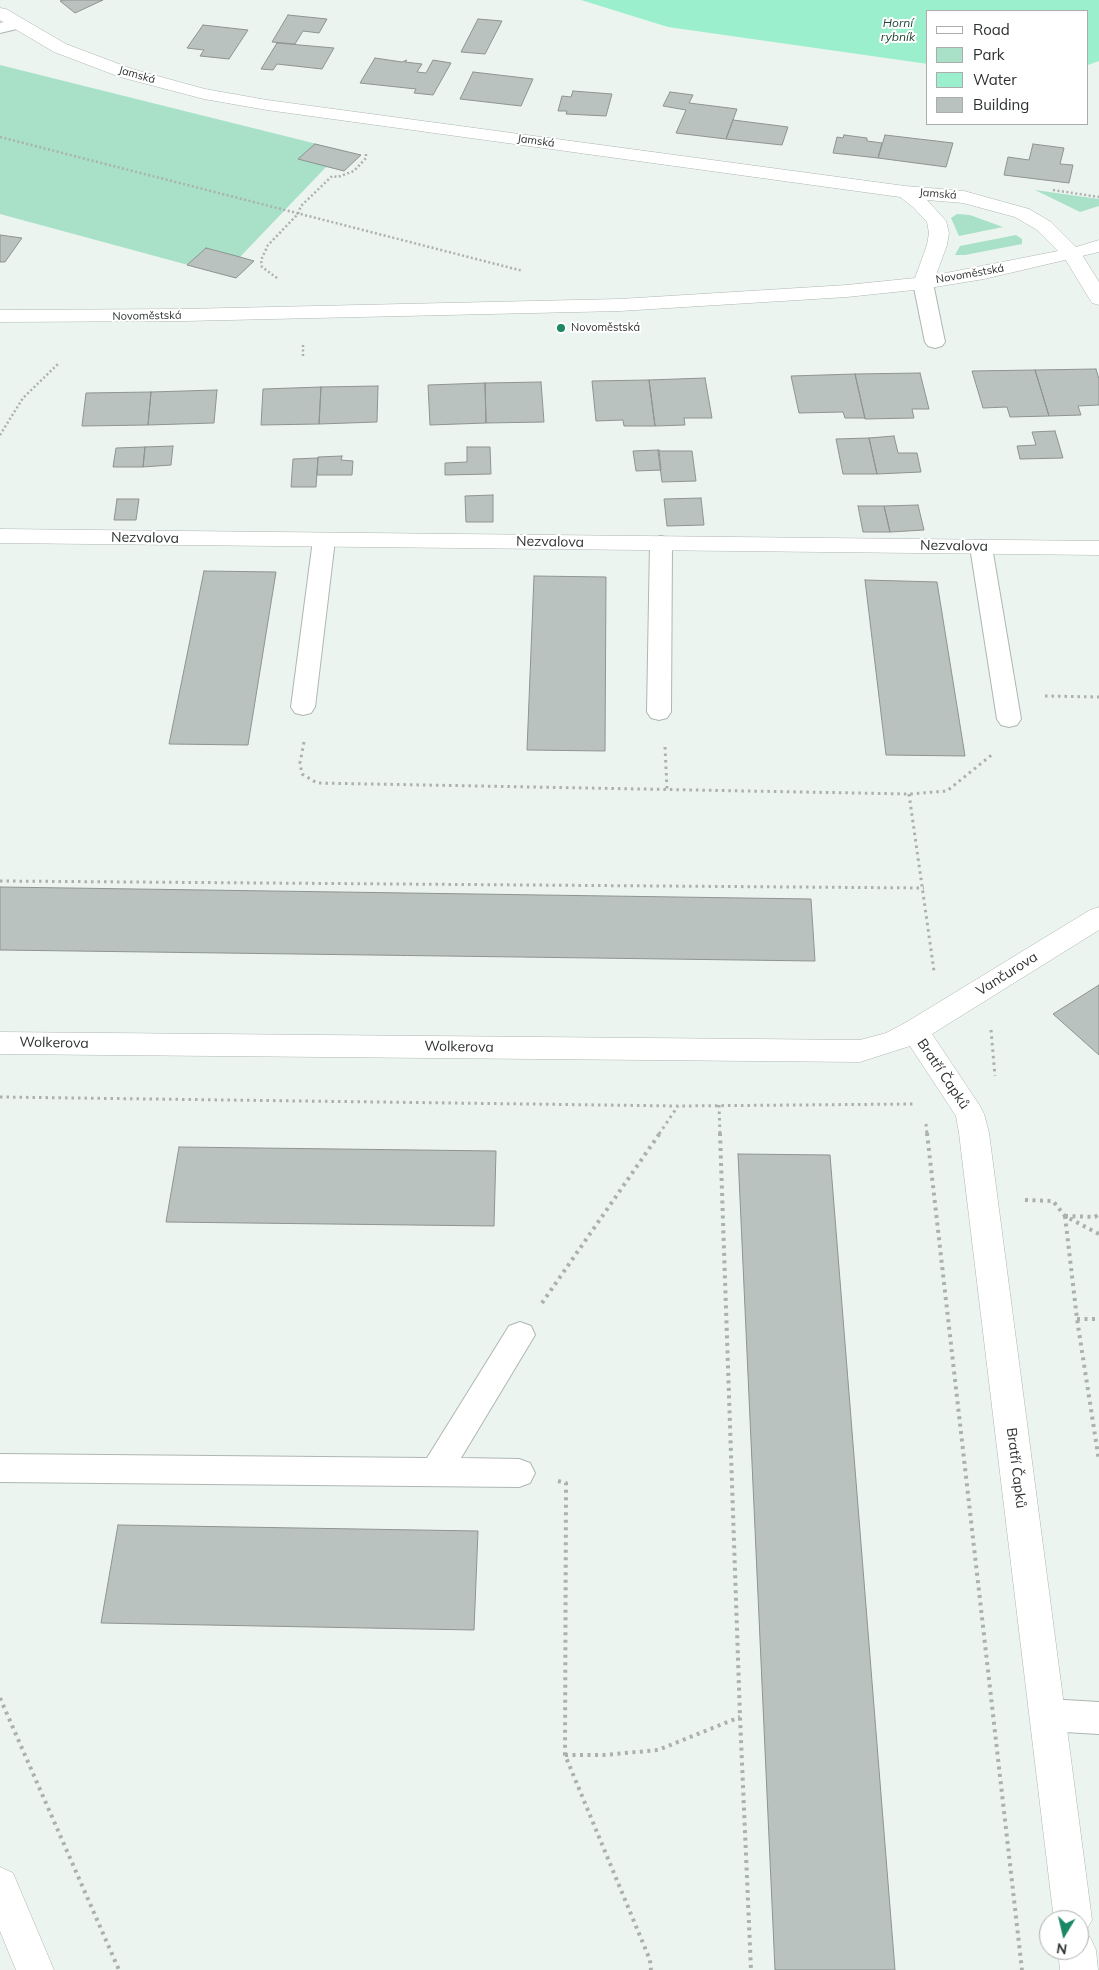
<!DOCTYPE html>
<meta charset="utf-8">
<style>
body{margin:0}
#map{position:relative;width:1099px;height:1970px;overflow:hidden;background:#ecf4f0;font-family:Mulish,sans-serif}
canvas{display:block}
.legend{position:absolute;left:926px;top:10px;width:162px;height:115px;box-sizing:border-box;background:#fff;border:1px solid #abadac;margin:0;padding:6px 9px;list-style:none;font-size:15px;color:#2d312f}
.legend li{display:flex;align-items:center;gap:10px;height:25px}
.legend b{width:25px;border:1px solid #abadac}
.north{position:absolute;left:1039px;top:1910px;width:50px;height:50px;box-sizing:border-box;background:#fff;border:1px solid #abadac;border-radius:50%;rotate:189deg;font-size:14px;font-weight:700;line-height:20px;text-align:center;color:#2d312f}
.north::after{content:'';display:block;margin:auto;width:18px;height:22px;background:#1b8765;clip-path:polygon(50% 0,100% 100%,50% 72%,0 100%)}
</style>
<div id="map">
<canvas width="1099" height="1970"></canvas>
<ul class="legend">
<li><b style="height:6px;background:#fff"></b>Road</li>
<li><b style="height:14px;background:#a9e0c8"></b>Park</li>
<li><b style="height:14px;background:#9cefcc"></b>Water</li>
<li><b style="height:14px;background:#bac2bf"></b>Building</li>
</ul>
<div class="north">N</div>
</div>
<script>
const c = document.querySelector('canvas').getContext('2d');
c.lineJoin = 'round';
function fillPath(path, color) {
  c.fillStyle = color;
  c.fill(path, 'evenodd');
}
function poly(rows) {
  const path = new Path2D();
  for (const r of rows) {
    path.moveTo(r[0], r[1]);
    for (let i = 2; i < r.length; i += 2) path.lineTo(r[i], r[i + 1]);
  }
  return path;
}
function stroke(path, color, width, dash) {
  c.strokeStyle = color;
  c.lineWidth = width;
  c.lineCap = dash ? 'butt' : 'round';
  c.setLineDash(dash || []);
  c.stroke(path);
}
function drawText(font, color, halo, rows, align = 'center') {
  c.font = font + ' Mulish,sans-serif';
  c.lineWidth = 4;
  c.setLineDash([]);
  c.textBaseline = 'middle';
  c.strokeStyle = halo;
  c.fillStyle = color;
  for (const [text, x, y, turn = 0] of rows) {
    c.save();
    c.translate(x, y);
    c.rotate((+turn || 0) * Math.PI / 180);
    c.textAlign = isNaN(turn) ? turn : align;
    if (halo) c.strokeText(text, 0, 0);
    c.fillText(text, 0, 0);
    c.restore();
  }
}
fillPath(poly([
 [0,65,361,155,344,171,326,167,240,257,254,261,236,278,0,214],
 [1035,190,1099,199,1099,206,1080,212],
 [957,214,970,215,1003,227,959,236,951,218],
 [1016,235,1022,239,1022,244,965,255,955,255,960,246]
]), '#a9e0c8');
fillPath(poly([
 [581,0,1099,0,1099,61,1088,65,1088,11,928,11,928,64,668,27]
]), '#9cefcc');
const building = poly([
 [64,0,103,0,75,13,60,1,64,0],
 [288,15,327,19,319,33,303,31,295,44,272,42,288,15],
 [478,19,502,21,485,54,461,52,478,19],
 [203,25,248,30,229,59,200,56,204,50,187,48,203,25],
 [277,43,334,48,322,69,277,64,273,70,261,69,277,43],
 [375,58,402,62,407,60,405,62,422,64,417,72,426,73,433,60,451,63,433,95,414,93,416,89,360,83,375,58],
 [473,72,533,79,521,106,460,99,473,72],
 [573,91,612,94,606,116,566,114,567,111,558,111,562,96,571,97,573,91],
 [670,92,693,95,689,103,737,109,726,139,676,133,686,110,663,106,670,92],
 [733,120,788,127,782,145,726,139,733,120],
 [844,135,867,138,867,141,882,143,878,158,833,153,837,137,843,138,844,135],
 [885,135,953,143,946,167,878,158,885,135],
 [315,144,361,155,344,171,298,159,315,144],
 [1033,144,1064,148,1060,164,1073,165,1069,183,1004,175,1008,157,1029,160,1033,144],
 [0,235,22,238,5,262,0,262,0,235],
 [206,248,240,257,254,261,236,278,187,265,206,248],
 [1096,369,1099,379,1099,405,1078,406,1081,415,1049,416,1035,370,1096,369],
 [1035,370,1049,416,1010,417,1007,407,983,408,972,371,1035,370],
 [920,373,929,409,912,409,914,418,865,419,855,374,920,373],
 [855,374,865,418,845,418,843,412,799,413,791,376,855,374],
 [705,378,712,418,684,418,685,425,655,426,649,380,705,378],
 [649,380,655,426,624,426,623,420,596,421,592,381,649,380],
 [541,382,544,422,486,423,485,383,541,382],
 [485,383,486,423,430,425,428,385,485,383],
 [378,386,377,422,319,424,321,387,378,386],
 [321,387,319,424,261,425,263,389,321,387],
 [217,390,214,423,148,425,151,392,217,390],
 [151,392,148,425,82,426,86,393,151,392],
 [1055,431,1063,458,1020,459,1017,446,1036,445,1032,432,1055,431],
 [894,436,898,453,917,453,921,472,877,474,869,438,894,436],
 [869,438,877,474,843,474,836,439,869,438],
 [173,446,171,465,143,467,145,447,173,446],
 [145,447,143,467,113,467,116,448,145,447],
 [467,447,490,447,491,474,445,475,445,463,467,462,467,447],
 [659,450,661,470,636,471,633,451,659,450],
 [658,451,692,451,696,481,662,482,658,451],
 [342,456,341,460,353,461,352,475,317,475,318,457,342,456],
 [318,458,316,487,291,487,293,459,318,458],
 [493,495,493,522,466,522,465,496,493,495],
 [701,498,704,525,667,526,664,499,701,498],
 [117,499,139,499,136,520,114,520,117,499],
 [918,505,924,530,890,532,884,506,918,505],
 [858,506,884,506,890,532,863,532,858,506],
 [204,571,276,572,248,745,169,744,204,571],
 [534,576,606,577,605,751,527,750,534,576],
 [865,580,937,582,965,756,886,755,865,580],
 [0,887,811,899,815,961,0,950,0,887],
 [1099,985,1099,1055,1053,1014,1099,985],
 [179,1147,496,1151,494,1226,166,1222,179,1147],
 [738,1154,830,1155,895,1970,775,1970,738,1154],
 [118,1525,478,1531,474,1630,101,1623,118,1525]
]);
fillPath(building, '#bac2bf');
stroke(building, '#8d9491', 1);
const service = poly([
 [15,19,21,20,23,24,21,28,0,33,0,23,15,19],
 [923,277,930,279,933,283,945,342,942,346,935,348,928,346,925,342,913,283,916,279,923,277],
 [324,533,332,535,335,540,315,707,311,713,303,715,295,713,291,707,313,540,316,535,324,533],
 [661,536,669,538,672,543,671,712,667,718,659,720,651,718,647,712,650,543,653,538,661,536],
 [981,540,989,542,992,547,1021,719,1017,725,1009,727,1001,725,997,719,970,547,973,542,981,540],
 [520,1322,531,1326,535,1335,461,1458,519,1459,530,1463,535,1473,530,1483,519,1487,0,1482,0,1454,427,1458,509,1326,520,1322],
 [1047,1699,1099,1702,1099,1734,1047,1731,1035,1726,1030,1715,1035,1704,1047,1699]
]);
const minor = poly([
 [1072,248,1079,250,1099,282,1099,305,1092,303,1062,254,1065,250,1072,248],
 [0,529,1099,541,1099,555,0,543,0,529],
 [1099,907,1099,930,932,1034,980,1106,984,1114,989,1133,1092,1920,1084,1934,1090,1937,1096,1950,1098,1970,1060,1970,1058,1950,1079,1950,1079,1920,1054,1920,959,1133,956,1116,910,1046,860,1062,0,1054,0,1032,860,1040,886,1033,905,1023,1090,910,1099,907],
 [0,1867,13,1873,54,1970,16,1970,0,1931,0,1867]
]);
const tertiary = poly([
 [0,8,6,9,66,44,132,69,205,89,267,100,905,186,964,191,1029,209,1051,222,1076,247,1099,240,1099,252,984,279,923,289,847,297,620,311,185,321,0,322,0,310,185,309,620,299,847,285,915,278,927,245,929,233,927,222,913,207,900,197,267,110,204,99,120,77,54,52,0,20,0,8],
 [927,200,963,203,1015,217,1037,230,1058,251,936,275,947,245,949,233,946,221,927,200]
]);
stroke(service, '#aeb6b2', 2);
stroke(minor, '#aeb6b2', 1);
stroke(tertiary, '#aeb6b2', 1);
stroke(poly([
 [0,137,523,271],
 [1053,190,1099,197],
 [277,278,262,267,261,260,268,245,298,214,301,206,332,176,338,177,354,171,366,158,366,152],
 [303,345,303,357],
 [0,435,23,398,59,363]
]), '#abb1ae', 2.5, [2, 2.5]);
stroke(poly([
 [1045,696,1099,697],
 [304,742,300,763,302,774,317,783,909,794,947,791,994,753],
 [665,747,667,789],
 [909,794,934,971],
 [0,881,924,888],
 [991,1030,995,1076],
 [0,1097,678,1106,914,1104],
 [719,1105,720,1134],
 [926,1124,927,1134],
 [659,1134,678,1106]
]), '#abb1ae', 3, [2.5, 4]);
stroke(poly([
 [720,1133,740,1717,751,1970],
 [927,1133,1022,1970],
 [1025,1200,1053,1201,1065,1216,1099,1234],
 [1065,1216,1077,1319,1099,1461],
 [1065,1216,1095,1217,1099,1214],
 [542,1303,660,1133],
 [1077,1319,1099,1319],
 [558,1481,566,1483,565,1755,650,1960,651,1970],
 [0,1698,119,1970],
 [565,1755,604,1755,658,1750,740,1717]
]), '#abb1ae', 4, [3, 4.5]);
fillPath(service, '#fff');
fillPath(minor, '#fff');
fillPath(tertiary, '#fff');
for (const [x, y, r, color] of [
 [561,328,5,"#1b8765"]
]) {
  const dot = new Path2D();
  dot.arc(x, y, r, 0, 2 * Math.PI);
  c.fillStyle = color;
  c.fill(dot);
  stroke(dot, '#fff', 2);
}
drawText('11px', '#2d312f', '#fff', [
 ["Jamská",137,75,16],
 ["Jamská",536,141,8],
 ["Jamská",938,194,5],
 ["Novoměstská",970,274,-10],
 ["Novoměstská",147,316,-1]
]);
drawText('11px', '#2d312f', '#fff', [
 ["Novoměstská",571,328]
], 'left');
drawText('italic 12px', '#1e4335', '#fff', [
 ["Horní",898,23],
 ["rybník",898,37]
]);
drawText('14px', '#2d312f', '#fff', [
 ["Nezvalova",145,538,1],
 ["Nezvalova",550,542,1],
 ["Nezvalova",954,546,1],
 ["Vančurova",1007,974,-32],
 ["Wolkerova",54,1043,1],
 ["Wolkerova",459,1047,1],
 ["Bratří Čapků",943,1074,56],
 ["Bratří Čapků",1016,1468,83]
]);
</script>
